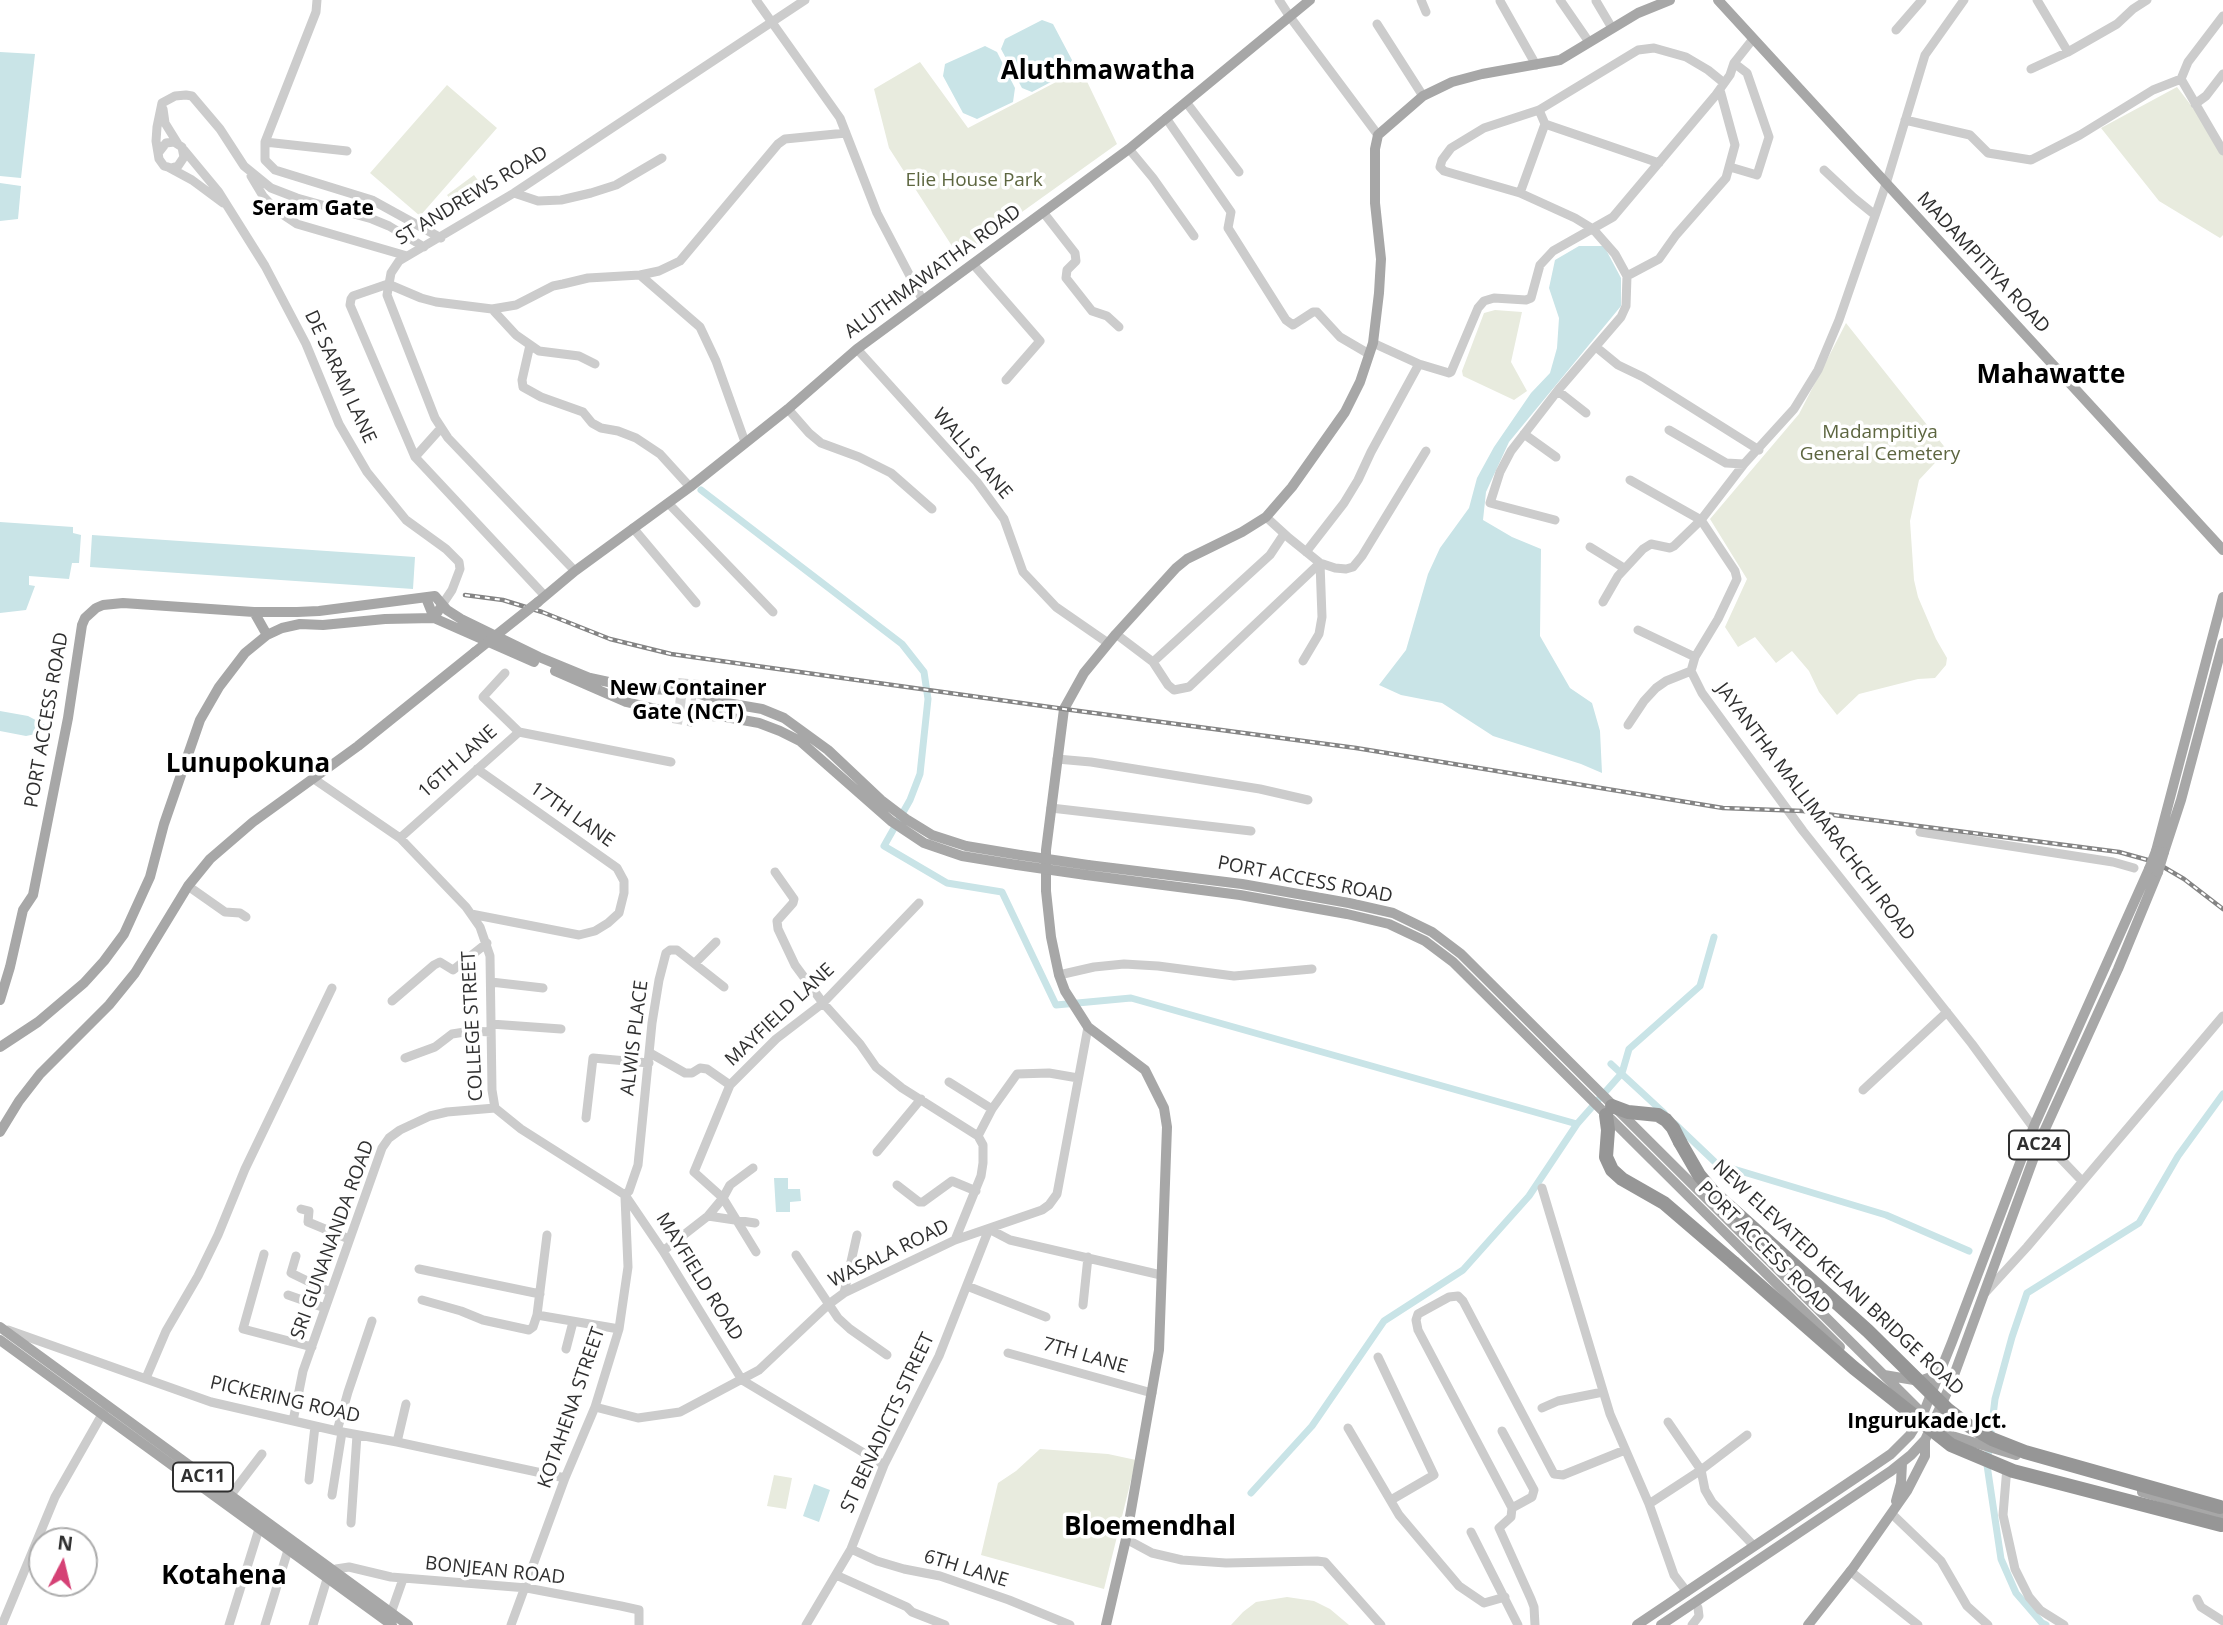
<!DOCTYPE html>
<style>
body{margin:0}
#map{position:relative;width:2223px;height:1625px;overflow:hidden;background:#fff;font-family:"Open Sans",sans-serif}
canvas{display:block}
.north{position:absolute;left:28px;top:1527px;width:70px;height:70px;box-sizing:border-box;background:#fff;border:2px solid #acacac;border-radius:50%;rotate:7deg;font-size:19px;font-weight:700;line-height:28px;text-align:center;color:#2f2f2f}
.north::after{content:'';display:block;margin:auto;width:24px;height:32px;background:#d54175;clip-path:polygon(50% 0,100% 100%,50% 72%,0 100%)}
</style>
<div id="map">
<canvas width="2223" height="1625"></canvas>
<div class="north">N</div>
</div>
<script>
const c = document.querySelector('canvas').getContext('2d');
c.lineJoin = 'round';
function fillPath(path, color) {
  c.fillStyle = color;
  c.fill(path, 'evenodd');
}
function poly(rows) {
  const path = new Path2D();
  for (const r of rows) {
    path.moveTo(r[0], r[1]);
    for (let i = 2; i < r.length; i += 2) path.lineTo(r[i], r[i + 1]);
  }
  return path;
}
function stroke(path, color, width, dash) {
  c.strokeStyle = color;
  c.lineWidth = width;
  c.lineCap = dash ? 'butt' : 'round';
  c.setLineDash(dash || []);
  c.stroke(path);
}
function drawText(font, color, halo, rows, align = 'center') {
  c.font = font + ' "Open Sans",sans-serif';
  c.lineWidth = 7;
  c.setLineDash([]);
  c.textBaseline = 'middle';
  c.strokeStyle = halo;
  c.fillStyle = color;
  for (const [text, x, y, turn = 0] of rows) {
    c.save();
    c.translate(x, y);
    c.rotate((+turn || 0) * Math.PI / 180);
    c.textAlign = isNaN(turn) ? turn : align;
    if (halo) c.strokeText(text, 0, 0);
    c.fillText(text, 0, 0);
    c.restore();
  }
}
fillPath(poly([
 [920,62,968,128,1081,69,1117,144,959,257,889,148,874,89],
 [447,85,497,128,420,216,370,173],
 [2177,87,2223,147,2223,235,2220,238,2159,201,2101,128],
 [474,175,483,187,456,207,447,195],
 [1495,310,1522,312,1511,362,1527,391,1514,400,1463,376,1462,371,1484,313],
 [1846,323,1947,450,1919,480,1910,521,1914,580,1918,597,1936,639,1947,658,1946,665,1935,678,1918,679,1859,694,1837,715,1819,692,1809,671,1792,651,1776,663,1755,637,1738,647,1725,627,1747,579,1710,519,1799,414],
 [1040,1449,1108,1454,1136,1460,1104,1589,981,1555,998,1483,1016,1471],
 [774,1475,792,1478,786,1509,767,1506],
 [1287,1597,1314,1601,1330,1609,1349,1625,1231,1625,1243,1612,1256,1602]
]), '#e8ebde');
fillPath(poly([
 [1042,20,1053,24,1072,60,1066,74,1032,92,1022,88,1001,49,1005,39],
 [985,46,997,52,1015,88,1013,102,977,119,963,113,943,76,945,64],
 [0,52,35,54,21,178,0,176],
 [0,183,21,186,18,219,0,221],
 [1579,246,1604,246,1621,278,1621,306,1509,442,1486,492,1483,520,1512,537,1541,549,1540,636,1570,688,1592,703,1600,731,1602,773,1581,764,1493,736,1442,703,1401,695,1379,685,1406,650,1428,574,1440,548,1469,508,1477,478,1494,447,1531,393,1550,373,1557,348,1559,318,1549,288,1555,260],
 [0,522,73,527,73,533,81,535,79,563,72,563,69,579,29,576,29,585,35,586,26,610,0,613],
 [92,535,415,557,413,589,90,567],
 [0,711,28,716,45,725,45,732,26,736,0,731],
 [774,1178,788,1178,788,1189,800,1189,801,1201,790,1202,790,1212,776,1212],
 [814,1484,830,1490,819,1522,803,1516]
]), '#c9e4e7');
stroke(poly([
 [701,490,902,644,924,672,928,699,920,774,910,800,884,846,947,883,1002,892,1056,1005,1131,998,1577,1124,1529,1196,1463,1270,1384,1321,1312,1426,1251,1493],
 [1611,1064,1664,1113],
 [1577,1124,1622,1073,1629,1049,1700,986,1714,937],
 [1675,1124,1717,1164,1886,1215,1969,1251],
 [2046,1625,2042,1623,2016,1593,2001,1559,1987,1465,1995,1399,2012,1337,2027,1293,2139,1223,2178,1156,2223,1094]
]), '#c9e4e7', 7);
stroke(poly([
 [678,683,699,685],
 [676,697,696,700],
 [675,705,695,708],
 [673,718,693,722]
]), '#d5d5d5', 10, [10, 5]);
stroke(poly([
 [317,0,316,12,265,142,265,160,275,170,372,200,441,238],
 [756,0,840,118,877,213,922,299],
 [1279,0,1290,17,1378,135],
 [1421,0,1426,12],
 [1560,0,1589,42],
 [1964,0,1925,55,1886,184,1839,320,1818,370,1794,409,1744,464,1701,520,1735,571,1737,579,1718,619,1695,657,1691,671,1702,693,1803,831,1972,1044,2041,1138,2082,1181],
 [2037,0,2068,52,2117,24,2133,9,2147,0],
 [1500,1,1536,65],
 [1596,1,1612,28],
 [1377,24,1423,96],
 [1896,30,1922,0],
 [2031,69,2068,52],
 [2181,79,2188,62,2223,16],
 [1186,102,1239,172],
 [162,103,175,96,186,95,192,96,220,129,244,166,271,188,297,198,372,219,389,226,424,247],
 [2195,104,2206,96,2223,74],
 [163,109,165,123,178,144],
 [1166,118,1231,212,1228,228,1286,320,1293,325,1313,312,1317,312,1340,337,1369,354],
 [1905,120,1970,135,1988,153,2031,160,2080,135,2153,90,2181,79,2223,151],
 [1545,124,1659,163],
 [265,142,347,151],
 [1129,149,1153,178,1194,236],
 [184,150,218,191,265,266,306,344,339,424,367,472,406,520,446,549,459,562,460,569,452,590,442,605],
 [159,152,166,143,174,142,182,147,184,157,178,166,171,168,164,166,159,159,156,141,157,127,162,103],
 [168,167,192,180,223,203],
 [1730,167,1757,175,1769,137,1747,73,1734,63],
 [1824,170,1854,198,1875,215],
 [251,176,263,196,276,210,297,224,407,256],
 [514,193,538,201,561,200,591,193,616,185,662,158],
 [1520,193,1545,124,1539,110],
 [1043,212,1075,253,1076,261,1067,270,1066,278,1092,311,1107,316,1119,327],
 [973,264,1040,341,1006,380],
 [640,275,700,327,716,361,745,442],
 [1627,276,1659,259,1676,235,1726,178,1735,145,1720,90],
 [492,309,516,335,539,351,579,356,595,364],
 [1373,343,1419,364,1449,373,1451,372,1478,308,1484,301,1494,298,1526,300,1531,298,1540,265,1553,251,1613,217,1715,96,1730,75,1734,63,1753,39],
 [530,345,522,380,523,387,541,397,583,412,592,423,601,428,618,431,636,438,660,454,690,487],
 [1596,347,1618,365,1643,377,1759,450],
 [857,349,977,482,1004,519,1023,572,1056,607,1108,643],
 [1558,391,1586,413],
 [788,409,809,433,821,443,859,457,891,473,932,509],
 [1669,430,1726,463,1744,464],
 [1524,434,1556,457],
 [415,457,441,428],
 [668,503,773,612],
 [1266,517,1289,538,1320,563,1335,568,1346,569,1353,567,1362,556,1426,451],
 [1555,520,1490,503,1492,497,1500,472,1511,451,1559,389,1621,317,1626,306,1627,276,1615,254,1593,229,1575,218,1520,193,1444,171,1440,167,1442,160,1451,148,1484,128,1539,110,1638,50,1654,48,1686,57,1708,70,1724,83],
 [633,528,696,603],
 [1590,547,1624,568],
 [1306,552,1344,503,1358,480,1371,452,1419,364],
 [575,571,448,438,435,418,387,295,391,273,399,261,514,193,805,0],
 [545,596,415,457,350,305,351,299,353,296,388,284,421,298,436,302,492,309,516,305,553,286,563,284,588,278,640,275,659,271,680,261,778,144,785,139,846,133],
 [1603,602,1618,576,1643,549,1651,544,1670,548,1674,546,1701,520,1630,480],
 [1638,630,1695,657],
 [1116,634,1153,662,1270,555,1284,534],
 [1303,661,1319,634,1322,617,1320,563],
 [1153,662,1168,685,1174,690,1189,687,1320,563],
 [505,673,483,697,519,732],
 [1628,725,1644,701,1656,688,1666,681,1691,671],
 [519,732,671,762],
 [1057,759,1091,762,1260,789,1308,800],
 [314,779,400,838,466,907,480,927,490,956,492,1090,495,1108,521,1129,625,1195,663,1251,742,1380,884,1465],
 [1051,808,1251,831],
 [1920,832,2113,862,2134,868],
 [400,838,519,732],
 [775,872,794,899,793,903,777,921,778,929,795,965,823,1003,860,1044,876,1067,902,1088,978,1136,983,1145,983,1163,981,1176,955,1240],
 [188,886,225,912,240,913,246,917],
 [471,914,579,935,595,931,608,923,619,913,624,893,624,881,617,868,477,769],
 [695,963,716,942],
 [1059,975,1094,967,1124,964,1158,966,1234,976,1312,969],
 [491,982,543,988],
 [392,1001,434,965,440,962,453,970,487,943],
 [491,1024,561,1029],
 [650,1053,685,1073,692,1073,700,1068,707,1069,730,1085],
 [405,1058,435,1047,452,1034,471,1031,491,1032],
 [949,1082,992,1109],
 [1863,1090,1947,1012],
 [586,1118,593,1058,649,1063],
 [978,1136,992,1109,1017,1074,1049,1073,1078,1078],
 [877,1152,921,1099],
 [753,1168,730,1185,723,1198,756,1252],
 [897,1185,919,1202,923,1202,952,1181,976,1191],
 [1542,1188,1610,1414,1649,1504,1674,1575,1687,1592],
 [625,1195,629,1191,638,1165,652,1023,659,980,666,953,670,950,677,950,724,987],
 [301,1209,309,1211,308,1222,349,1239],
 [708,1216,755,1223],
 [547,1235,537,1315,619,1329],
 [663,1251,708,1216,723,1198,694,1172,730,1085,776,1039,823,1003,919,903],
 [264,1254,243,1329,312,1347],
 [796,1255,838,1318,850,1329,887,1355],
 [296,1256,291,1273,330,1292],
 [419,1269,540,1294],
 [967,1286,1046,1317],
 [844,1293,857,1235],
 [1985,1293,2027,1247,2223,1016],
 [288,1295,325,1308],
 [422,1300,461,1311,483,1320,529,1330,533,1327,537,1315],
 [1083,1305,1088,1257],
 [8,1330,211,1402,337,1431,397,1442,565,1478],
 [566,1349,573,1322],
 [1008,1353,1152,1393],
 [1378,1357,1434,1475,1391,1500],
 [146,1378,166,1331,198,1276,218,1235,245,1169,332,988],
 [595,1407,638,1418,680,1412,759,1370,829,1304,844,1293,955,1240,1042,1210,1049,1205,1057,1194,1088,1027],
 [1542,1408,1558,1401,1603,1392],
 [293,1421,303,1371,382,1148,389,1138,400,1130,430,1116,447,1112,495,1108],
 [1668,1422,1701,1470,1705,1490,1712,1502,1754,1546],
 [1348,1428,1399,1515,1459,1586,1484,1603,1505,1597],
 [337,1431,348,1392,372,1321],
 [1502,1431,1534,1490,1532,1497,1512,1508],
 [397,1442,406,1404],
 [2007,1467,2003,1515,2015,1569,2029,1597,2040,1610,2064,1625],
 [309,1480,315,1426],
 [332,1495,342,1432],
 [230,1496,262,1454],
 [1649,1504,1701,1470,1747,1435],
 [1892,1514,1941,1561,1967,1606,1988,1625],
 [351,1523,357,1435],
 [1471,1532,1518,1625],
 [1126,1539,1152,1553,1182,1560,1226,1563,1317,1561,1325,1562,1381,1625],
 [851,1549,877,1561,904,1569,940,1576,1009,1600,1070,1625],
 [1850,1571,1918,1625],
 [836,1575,907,1607,912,1612,945,1625],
 [2197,1599,2201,1607,2223,1621],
 [391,1613,403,1579],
 [2,1625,55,1497,104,1411],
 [229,1625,259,1529],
 [265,1625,288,1550],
 [313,1625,327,1579,336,1569,349,1567,391,1577,527,1588,621,1606,639,1610,639,1625],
 [511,1625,565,1478,595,1407,619,1329,628,1267,625,1197],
 [806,1625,851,1549,884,1465,939,1356,989,1229,1010,1240,1161,1275],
 [1535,1625,1534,1607,1531,1599,1499,1528,1511,1517,1512,1508,1418,1330,1416,1320,1418,1314,1449,1297,1458,1296,1463,1301,1554,1474,1563,1475,1625,1450],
 [1692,1625,1699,1616,1698,1608,1695,1602]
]), '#ccc', 9);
stroke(poly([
 [1718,0,2223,550],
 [426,598,434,618,534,662],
 [538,602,575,571,690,487,788,409,857,349,1129,149,1310,0],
 [254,612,267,635],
 [555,671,626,702,674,713],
 [699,685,717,695],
 [697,693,727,703,762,709,784,718,828,750,881,800,906,819,932,835,966,846,1020,855],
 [694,715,726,717,759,723,780,731,800,741,891,821,924,843,962,856,1017,865],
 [2156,851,2223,597],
 [2164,852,2181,800,2223,643],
 [1088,865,1242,884,1349,903,1393,913,1432,932,1461,954,1923,1414,1952,1436,2016,1455],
 [1086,875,1240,895,1347,914,1389,924,1425,941,1453,962,1840,1347],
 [0,1000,10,967,23,910,33,895,68,718,82,625,85,618,96,608,103,605,123,603,254,612,297,612,319,611,435,596,447,610,461,619,539,657,590,678,641,689,677,690],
 [0,1047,38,1022,84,983,104,961,124,934,150,877,164,824,200,720,219,687,245,653,267,635,282,628,300,624,323,625,385,619,434,618,442,605],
 [0,1132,19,1101,40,1074,109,1005,135,973,188,886,210,859,253,822,358,746,475,652],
 [0,1327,408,1625],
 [0,1340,392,1625],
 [1884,1375,1920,1381,1939,1374],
 [2142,1492,2223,1516],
 [1896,1501,1901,1483,1902,1463],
 [1106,1625,1126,1539,1159,1350,1167,1127,1164,1108,1145,1070,1088,1027,1065,991,1059,975,1051,937,1046,891,1046,850,1064,709,1084,673,1116,634,1176,568,1187,559,1242,532,1266,517,1292,487,1345,412,1360,382,1373,343,1379,293,1381,259,1375,203,1375,149,1378,135,1423,96,1452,82,1482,74,1560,60,1638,13,1670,0],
 [1637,1625,1872,1467,1891,1454,1910,1435,1923,1414,1952,1342,2034,1126,2149,869],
 [1661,1625,1891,1471,1911,1455,1925,1440,1950,1386,2041,1138,2118,969,2158,872],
 [1808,1625,1853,1568,1907,1491,1925,1456,1925,1440]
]), '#a7a7a7', 10);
stroke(poly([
 [1612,1106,1628,1112,1658,1115,1666,1120,1673,1128,1680,1142],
 [1606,1115,1608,1130,1606,1157,1612,1170,1622,1179,1664,1203,1734,1263]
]), '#969696', 14);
const rail = poly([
 [465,595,503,600,542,612,610,639,671,654,1064,709,1356,748,1723,808,1803,811,2119,852,2155,862,2184,879,2223,909]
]);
stroke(rail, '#848484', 4.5);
stroke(rail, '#fff', 2, [5]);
stroke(poly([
 [475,652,538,602],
 [1020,855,1088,865],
 [1017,865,1086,875],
 [2149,869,2156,851],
 [2158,872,2164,852]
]), '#a7a7a7', 10);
stroke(poly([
 [1680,1142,1699,1175,1714,1193,1868,1331,1947,1409,1969,1426,1992,1439,2025,1452,2220,1507],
 [1734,1263,1854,1368,1951,1445,2013,1471,2221,1525]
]), '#969696', 14);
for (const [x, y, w] of [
 [2039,1145,60],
 [203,1477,60]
]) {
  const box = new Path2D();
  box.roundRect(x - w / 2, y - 14.5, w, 29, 5);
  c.fillStyle = '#fff';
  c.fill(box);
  stroke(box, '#2f2f2f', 2);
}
drawText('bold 18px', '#2f2f2f', null, [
 ["AC24",2039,1145],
 ["AC11",203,1477]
]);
drawText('19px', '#5d6640', '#fff', [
 ["Elie House Park",974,181],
 ["Madampitiya",1880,433],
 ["General Cemetery",1880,455]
]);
drawText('19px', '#2f2f2f', '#fff', [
 ["ST ANDREWS ROAD",472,196,-31],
 ["MADAMPITIYA ROAD",1983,263,47],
 ["ALUTHMAWATHA ROAD",933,272,-36],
 ["DE SARAM LANE",340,377,65],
 ["WALLS LANE",972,454,50],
 ["PORT ACCESS ROAD",47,720,-80],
 ["16TH LANE",458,762,-42],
 ["JAYANTHA MALLIMARACHCHI ROAD",1815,812,53],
 ["17TH LANE",572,815,35],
 ["PORT ACCESS ROAD",1305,880,11],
 ["MAYFIELD LANE",780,1015,-43],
 ["COLLEGE STREET",473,1026,-93],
 ["ALWIS PLACE",635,1038,-83],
 ["SRI GUNANANDA ROAD",333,1240,-70],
 ["PORT ACCESS ROAD",1764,1248,45],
 ["WASALA ROAD",889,1254,-26],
 ["MAYFIELD ROAD",699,1277,58],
 ["NEW ELEVATED KELANI BRIDGE ROAD",1838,1278,43],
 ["7TH LANE",1085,1356,16],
 ["PICKERING ROAD",285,1400,13],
 ["KOTAHENA STREET",572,1408,-71],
 ["ST BENADICTS STREET",888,1423,-65],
 ["6TH LANE",966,1569,17],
 ["BONJEAN ROAD",495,1571,6]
]);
drawText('bold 21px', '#000', '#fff', [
 ["Seram Gate",313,209],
 ["New Container",688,689],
 ["Gate (NCT)",688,713],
 ["Ingurukade Jct.",1927,1422]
]);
drawText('bold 26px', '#000', '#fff', [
 ["Aluthmawatha",1098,72],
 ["Mahawatte",2051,376],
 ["Lunupokuna",248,765],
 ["Bloemendhal",1150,1528],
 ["Kotahena",224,1577]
]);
</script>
